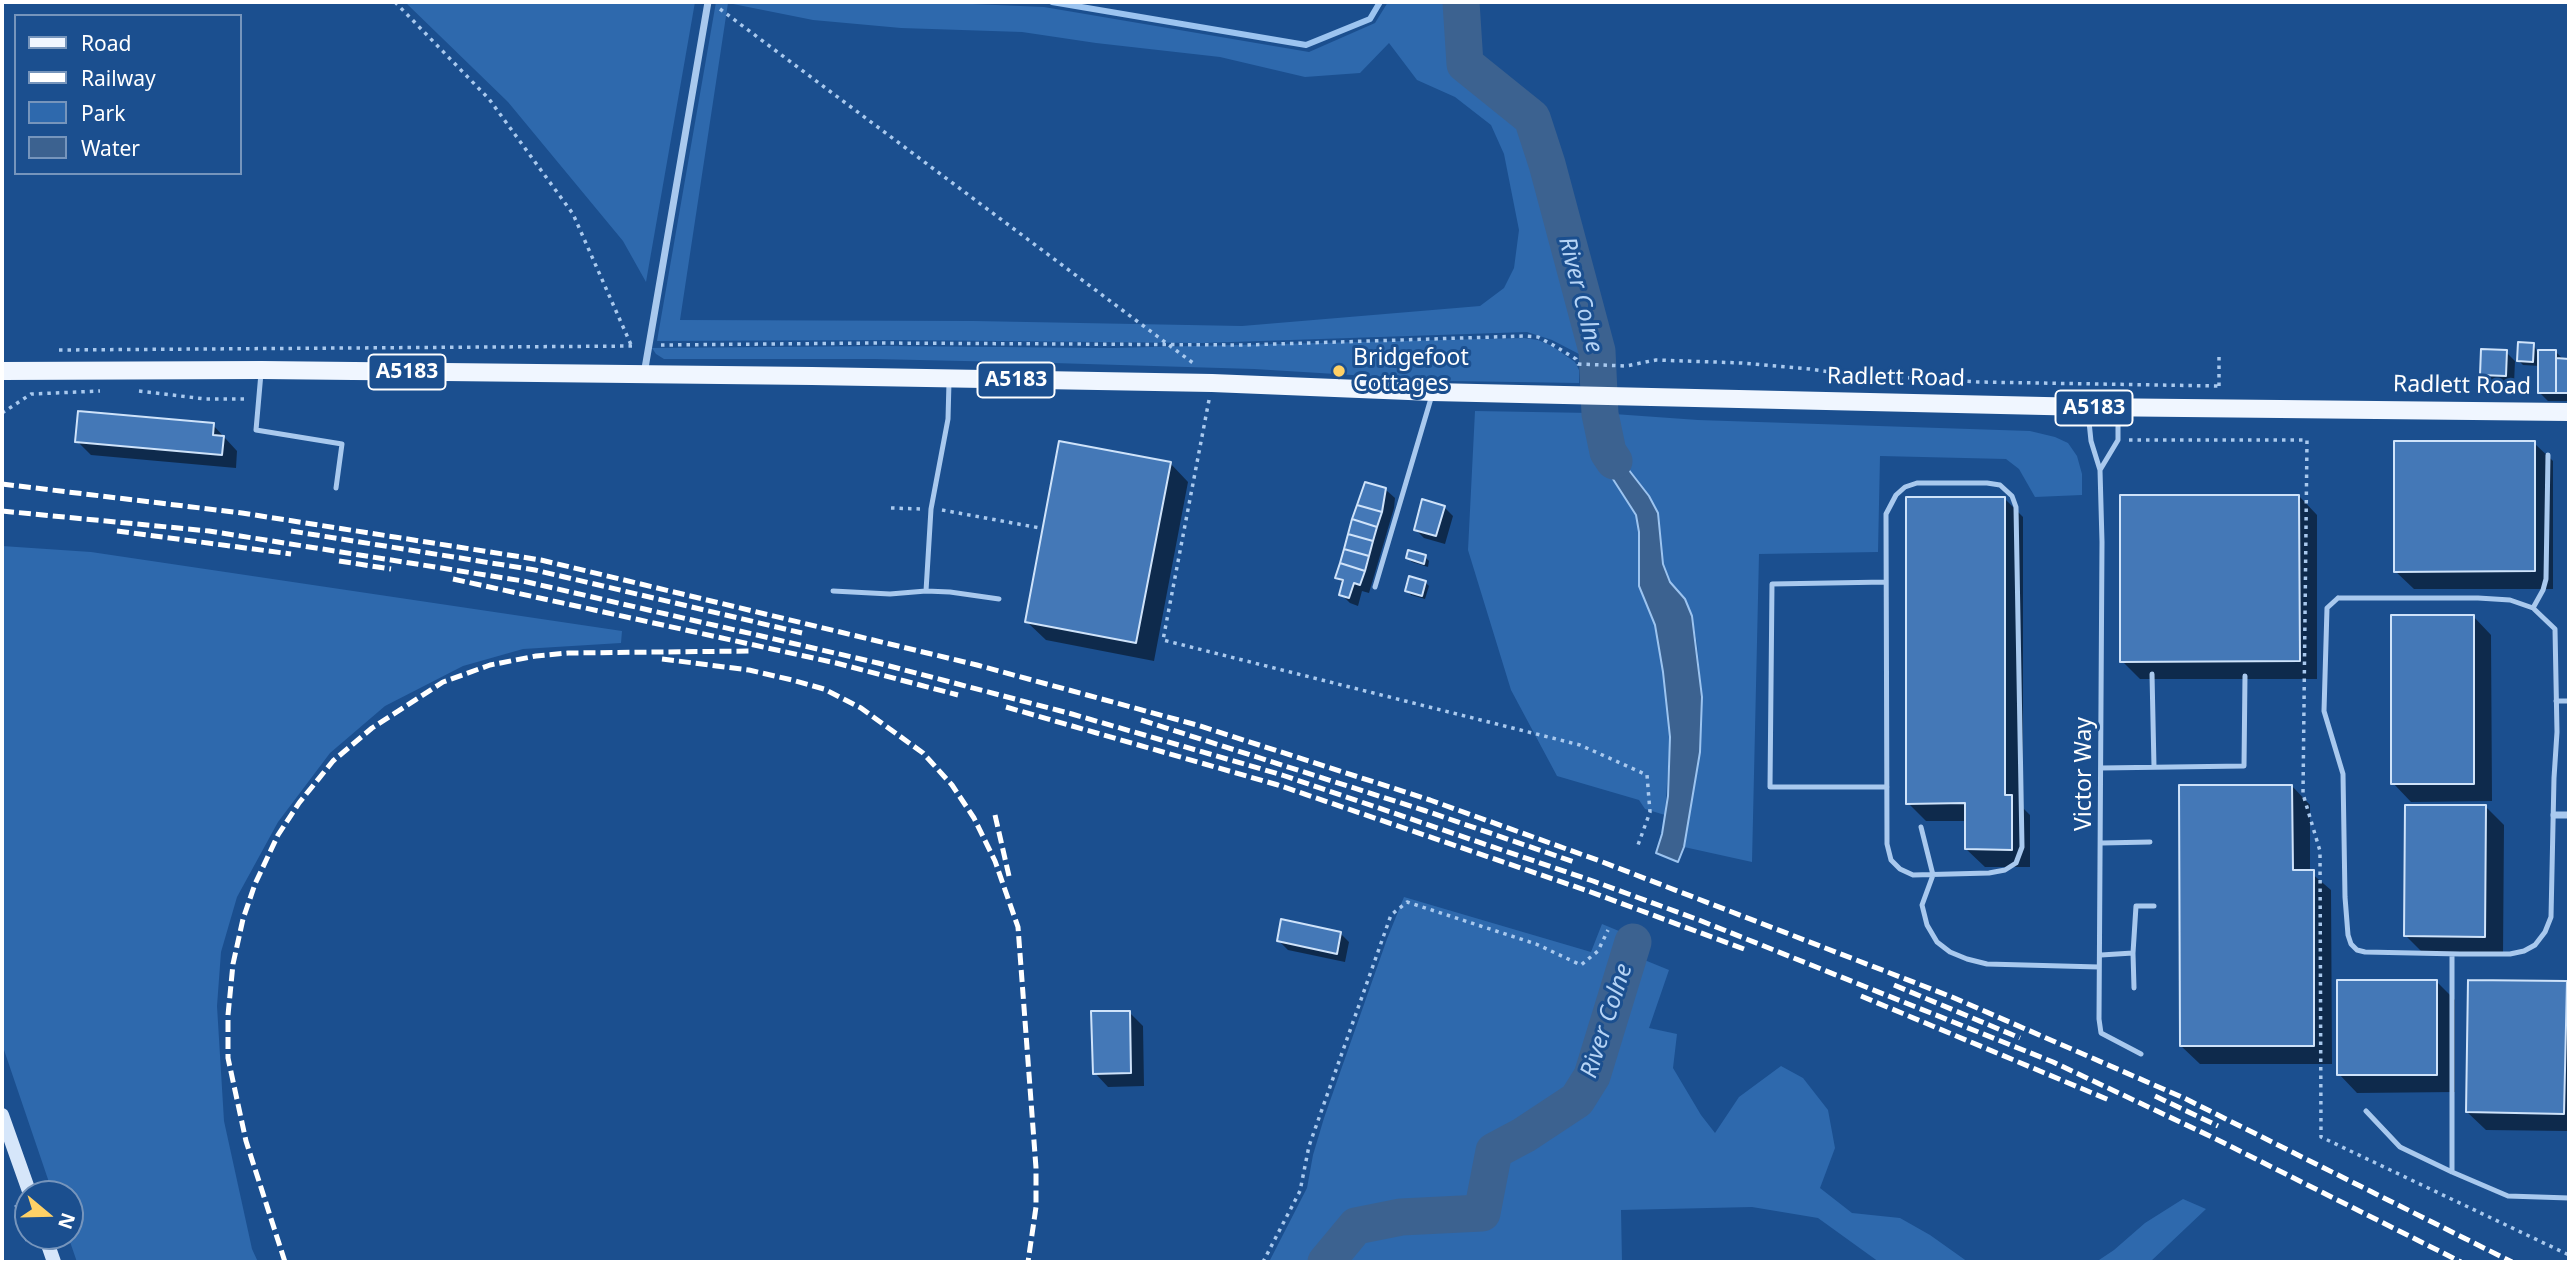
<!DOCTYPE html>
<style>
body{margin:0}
#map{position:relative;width:2571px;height:1264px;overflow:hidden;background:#1b4f8f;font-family:"Noto Sans",sans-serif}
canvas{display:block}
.frame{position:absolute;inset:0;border:4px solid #fff;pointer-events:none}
.legend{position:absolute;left:14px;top:14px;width:228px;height:161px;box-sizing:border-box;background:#1b4f8f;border:2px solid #7695bc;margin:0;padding:9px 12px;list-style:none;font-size:21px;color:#fff}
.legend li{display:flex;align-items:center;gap:14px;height:35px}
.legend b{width:35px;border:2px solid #7695bc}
.north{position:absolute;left:14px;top:1180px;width:70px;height:70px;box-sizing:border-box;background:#1b4f8f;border:2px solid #7695bc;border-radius:50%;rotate:109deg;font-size:19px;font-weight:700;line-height:28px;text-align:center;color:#fff}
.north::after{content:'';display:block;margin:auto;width:24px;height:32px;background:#ffd166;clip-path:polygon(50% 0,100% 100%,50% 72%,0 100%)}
</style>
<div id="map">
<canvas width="2571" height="1264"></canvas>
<div class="frame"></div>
<ul class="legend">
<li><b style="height:9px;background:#f0f6ff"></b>Road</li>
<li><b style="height:9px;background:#fff"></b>Railway</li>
<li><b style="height:19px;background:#2e69ad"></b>Park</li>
<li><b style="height:19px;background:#3c6290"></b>Water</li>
</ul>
<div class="north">N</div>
</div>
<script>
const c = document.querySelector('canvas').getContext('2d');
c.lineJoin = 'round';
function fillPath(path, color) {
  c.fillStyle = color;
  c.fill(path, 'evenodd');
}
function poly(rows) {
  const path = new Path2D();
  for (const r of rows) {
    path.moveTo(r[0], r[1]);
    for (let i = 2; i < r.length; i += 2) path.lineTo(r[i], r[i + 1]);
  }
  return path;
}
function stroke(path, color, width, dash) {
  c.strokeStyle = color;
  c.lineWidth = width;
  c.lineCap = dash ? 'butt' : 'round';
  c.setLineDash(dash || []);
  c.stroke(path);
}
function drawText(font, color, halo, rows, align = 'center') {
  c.font = font + ' "Noto Sans",sans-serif';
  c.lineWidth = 6;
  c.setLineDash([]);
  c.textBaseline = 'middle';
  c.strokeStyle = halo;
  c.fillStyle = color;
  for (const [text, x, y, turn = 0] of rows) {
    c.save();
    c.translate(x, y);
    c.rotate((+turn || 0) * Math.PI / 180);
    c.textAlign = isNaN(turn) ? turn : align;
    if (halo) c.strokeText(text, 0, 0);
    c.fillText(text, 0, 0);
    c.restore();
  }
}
fillPath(poly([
 [405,2,695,2,646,282,623,241,508,102],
 [716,2,925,2,1044,7,1309,52,1375,23,1388,2,1456,2,1460,69,1531,123,1590,354,1579,354,1552,340,1527,332,1202,343,898,340,657,341],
 [728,3,813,20,901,28,1022,32,1096,43,1220,57,1305,77,1360,73,1389,43,1417,80,1455,97,1491,125,1504,154,1519,230,1514,268,1504,288,1480,306,1242,326,974,321,680,320],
 [1524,338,1538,340,1552,346,1575,362,1579,370,1579,383,1450,381,1254,369,1053,363,874,359,664,359,656,354,652,348,885,346,1112,348],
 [1475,411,1592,413,1594,437,1602,462,1636,515,1639,532,1639,586,1655,625,1663,672,1670,737,1665,815,1645,809,1639,800,1557,776,1511,690,1468,550],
 [1614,414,1698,420,2030,431,2055,437,2068,443,2077,456,2082,474,2082,495,2035,497,2019,469,2006,459,1880,456,1878,552,1759,554,1752,862,1684,847,1700,752,1702,697,1697,644,1692,616,1685,599,1670,582,1663,564,1658,513,1649,496,1625,465,1613,429],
 [2,546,91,552,622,631,621,643,523,649,463,666,385,706,330,753,278,822,237,897,221,952,217,1006,224,1121,252,1249,258,1262,77,1262,68,1236,70,1236,70,1194,53,1194,2,1044],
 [1404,897,1591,952,1602,924,1648,943,1642,959,1669,970,1649,1028,1677,1034,1673,1068,1701,1115,1715,1133,1739,1097,1781,1066,1803,1078,1828,1110,1835,1148,1820,1188,1852,1213,1900,1218,1930,1235,1968,1262,1879,1262,1818,1218,1752,1207,1621,1210,1622,1262,1339,1262,1359,1237,1352,1226,1320,1262,1269,1262,1307,1188,1313,1155,1324,1118,1387,939],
 [2183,1199,2206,1209,2150,1262,2096,1262,2114,1250,2145,1223]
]), '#2e69ad');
const water = poly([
 [1592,413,1614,414,1613,429,1625,465,1649,496,1658,513,1663,564,1670,582,1685,599,1692,616,1702,697,1700,752,1684,847,1678,862,1656,853,1662,834,1668,796,1670,737,1663,672,1655,625,1639,586,1639,532,1636,515,1602,462,1594,437,1592,413]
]);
fillPath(water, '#3c6290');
stroke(water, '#9cc4f0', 2);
fillPath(poly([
 [2534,345,2537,352,2556,352,2564,360,2569,360,2569,401,2548,401,2539,392,2540,366,2523,365,2519,361],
 [2506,352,2515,361,2514,384,2491,383,2482,374],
 [213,425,237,451,236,468,91,455,77,441],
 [2534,443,2553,461,2553,589,2414,589,2395,571],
 [1170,463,1188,482,1154,661,1046,640,1027,622],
 [1386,490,1395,498,1394,508,1369,593,1362,591,1358,606,1350,603,1341,594,1344,584,1337,578],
 [2299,496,2317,515,2317,679,2140,679,2122,661],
 [2004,498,2023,517,2023,808,2030,815,2030,867,1985,867,1966,849,1966,821,1926,821,1908,803],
 [1444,507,1453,516,1445,544,1424,538,1415,529],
 [1425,557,1429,561,1428,567,1412,562,1408,558],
 [1425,582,1429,586,1425,599,1411,595,1407,591],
 [2473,616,2491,635,2492,801,2411,802,2393,783],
 [2292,786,2310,805,2310,872,2331,890,2332,1064,2200,1064,2181,1046],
 [2486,807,2504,825,2503,955,2424,954,2406,936],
 [1340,933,1349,942,1345,962,1288,950,1279,941],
 [2437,982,2455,1000,2455,1092,2357,1093,2339,1074],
 [2566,983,2569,986,2569,1131,2486,1130,2467,1112],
 [1129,1012,1143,1026,1144,1086,1108,1087,1095,1073]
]), '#0007');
stroke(poly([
 [1052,2,1306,45,1370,19,1380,2]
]), '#9cc4f0', 6);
stroke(poly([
 [1461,2,1465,64,1532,118,1547,164,1597,351,1600,414,1608,452,1614,461],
 [1326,1262,1356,1226,1401,1217,1482,1213,1494,1151,1524,1135,1577,1100,1592,1076,1633,942]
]), '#3c6290', 37);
const building = poly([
 [2518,342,2534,343,2533,362,2517,361,2518,342],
 [2481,349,2507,350,2506,376,2480,375,2481,349],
 [2538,350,2556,350,2556,393,2538,393,2538,350],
 [2556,358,2569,359,2569,393,2556,393,2556,358],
 [78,411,214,423,213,435,224,436,222,455,75,442,78,411],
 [1059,441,1171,462,1136,643,1025,622,1059,441],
 [2394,441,2535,441,2535,571,2394,572,2394,441],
 [1365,482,1386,488,1382,512,1357,505,1365,482],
 [2120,495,2299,495,2300,661,2120,662,2120,495],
 [1906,497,2005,497,2005,795,2012,795,2012,850,1965,849,1965,803,1906,804,1906,497],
 [1422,499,1445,506,1436,536,1414,530,1422,499],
 [1357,505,1382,512,1377,527,1352,519,1357,505],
 [1352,519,1377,527,1373,541,1348,534,1352,519],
 [1348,534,1373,541,1369,556,1344,549,1348,534],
 [1344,549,1369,556,1365,571,1340,563,1344,549],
 [1408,550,1426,555,1424,564,1406,558,1408,550],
 [1340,563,1365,571,1360,585,1354,583,1349,598,1339,595,1343,580,1335,578,1340,563],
 [1409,576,1426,581,1422,596,1405,591,1409,576],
 [2391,615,2474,615,2474,784,2391,784,2391,615],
 [2179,785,2292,785,2293,870,2314,870,2314,1046,2180,1046,2179,785],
 [2405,805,2486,805,2485,937,2404,936,2405,805],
 [1281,919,1341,932,1337,954,1277,941,1281,919],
 [2337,980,2437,980,2437,1075,2337,1075,2337,980],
 [2468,980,2567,981,2564,1114,2466,1112,2468,980],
 [1091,1011,1130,1011,1131,1073,1093,1074,1091,1011]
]);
fillPath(building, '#4478b7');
stroke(building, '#cfe3fa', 2);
stroke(poly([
 [395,2,489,99,573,214,632,347],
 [720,9,1193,363],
 [661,345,878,343,1245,345,1524,336,1538,337,1553,345,1576,359,1578,364,1626,366,1656,360,1742,363,1810,369,1845,374,1978,382,2219,386],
 [59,350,636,346],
 [2219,357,2219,386],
 [139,391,205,399,246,399],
 [1209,400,1163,640,1580,745,1647,775,1650,812,1638,845],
 [2,413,31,394,100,391],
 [2129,440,2307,440,2303,794,2320,851,2321,1137,2569,1255],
 [891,508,921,509],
 [942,510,1040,528],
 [16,1205,27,1241],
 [1263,1262,1300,1191,1309,1146,1391,915,1407,902,1536,944,1581,965,1598,951,1608,930]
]), '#a9c9ee', 3.5, [3.5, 5]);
stroke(poly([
 [261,373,256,430,342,444,336,488],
 [949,382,948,419,931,509,926,591,950,592,999,599],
 [2088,412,2091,441,2100,470,2118,440,2118,411],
 [2100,470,2102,542,2099,1019,2101,1033,2141,1054],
 [1917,483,1987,483,2000,485,2012,496,2016,507,2022,847,2016,863,2005,870,1989,873,1913,875,1900,869,1891,860,1887,844,1886,514,1896,495,1905,487,1917,483],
 [1886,582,1772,584,1770,787,1887,787],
 [1375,587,1432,395],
 [833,591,890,594,926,591],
 [2338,598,2478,598,2510,600,2533,608,2555,629,2557,732,2554,778,2551,917,2545,932,2535,945,2524,951,2510,954,2460,954,2365,952,2357,950,2351,944,2348,935,2345,897,2343,774,2324,711,2327,608,2338,598],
 [2533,608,2543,590,2546,579,2548,455],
 [2152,674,2154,767],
 [2556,701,2569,701],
 [2101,768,2244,766,2245,676],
 [1921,827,1933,875,1922,905,1927,925,1937,942,1950,952,1967,959,1987,964,2099,967],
 [2102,843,2150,842],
 [2133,953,2136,906,2154,906],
 [2101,955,2133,953,2134,988],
 [2366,1111,2400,1147,2452,1172,2508,1196,2569,1198],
 [2452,1172,2452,954]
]), '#a9c9ee', 5);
stroke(poly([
 [644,374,708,2],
 [2554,815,2569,815]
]), '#a9c9ee', 7);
stroke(poly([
 [2,1115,30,1194],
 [45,1236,54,1262]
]), '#d6e6fa', 14);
stroke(poly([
 [2,371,262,370,812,376,1212,383,1433,392,2088,407,2569,412]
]), '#f0f6ff', 18);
stroke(poly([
 [2,484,242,513,541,560,977,665,1197,725,1430,800,1600,861,1952,997,2184,1098,2512,1262],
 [2,511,209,531,523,581,878,663,1072,714,1282,775,1593,881,1699,920,2053,1062,2214,1138,2461,1262],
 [117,531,291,554],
 [291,531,535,570,802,633],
 [339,561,391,569],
 [453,579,836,663,958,695],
 [662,659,749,670,792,680,824,689,861,708,923,753,952,785,974,818,995,861,1018,927,1036,1168,1036,1207,1028,1262],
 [1006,707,1278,785,1588,891,1744,949],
 [1141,720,1426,811,1577,863],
 [995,815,1009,876],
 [1894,985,2020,1038],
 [1861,996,2109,1100],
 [2155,1096,2218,1126],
 [285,1262,246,1141,228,1058,228,1015,233,964,243,919,255,884,278,835,299,803,333,761,372,728,443,682,490,665,536,656,568,653,750,651]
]), '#fff', 5, [12, 5]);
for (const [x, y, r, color] of [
 [1339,371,7,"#ffd166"]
]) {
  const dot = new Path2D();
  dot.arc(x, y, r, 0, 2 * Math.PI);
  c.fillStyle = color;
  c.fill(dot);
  stroke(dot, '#1b4f8f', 2.5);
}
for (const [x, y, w] of [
 [407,372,77],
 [1016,380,77],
 [2094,408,77]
]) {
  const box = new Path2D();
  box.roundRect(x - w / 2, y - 17.5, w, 35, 5);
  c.fillStyle = '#1b4f8f';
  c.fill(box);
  stroke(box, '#fff', 2);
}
drawText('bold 21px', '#fff', null, [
 ["A5183",407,372],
 ["A5183",1016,380],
 ["A5183",2094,408]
]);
drawText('23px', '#fff', '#1b4f8f', [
 ["Bridgefoot",1353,358],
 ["Cottages",1353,384]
], 'left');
drawText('23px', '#fff', '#1b4f8f', [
 ["Radlett Road",1896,378,1],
 ["Radlett Road",2462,386,1],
 ["Victor Way",2084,774,-90]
]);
drawText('italic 24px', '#b5d3f5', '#1b4f8f', [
 ["River Colne",1580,295,76],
 ["River Colne",1607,1021,-72]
]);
</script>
